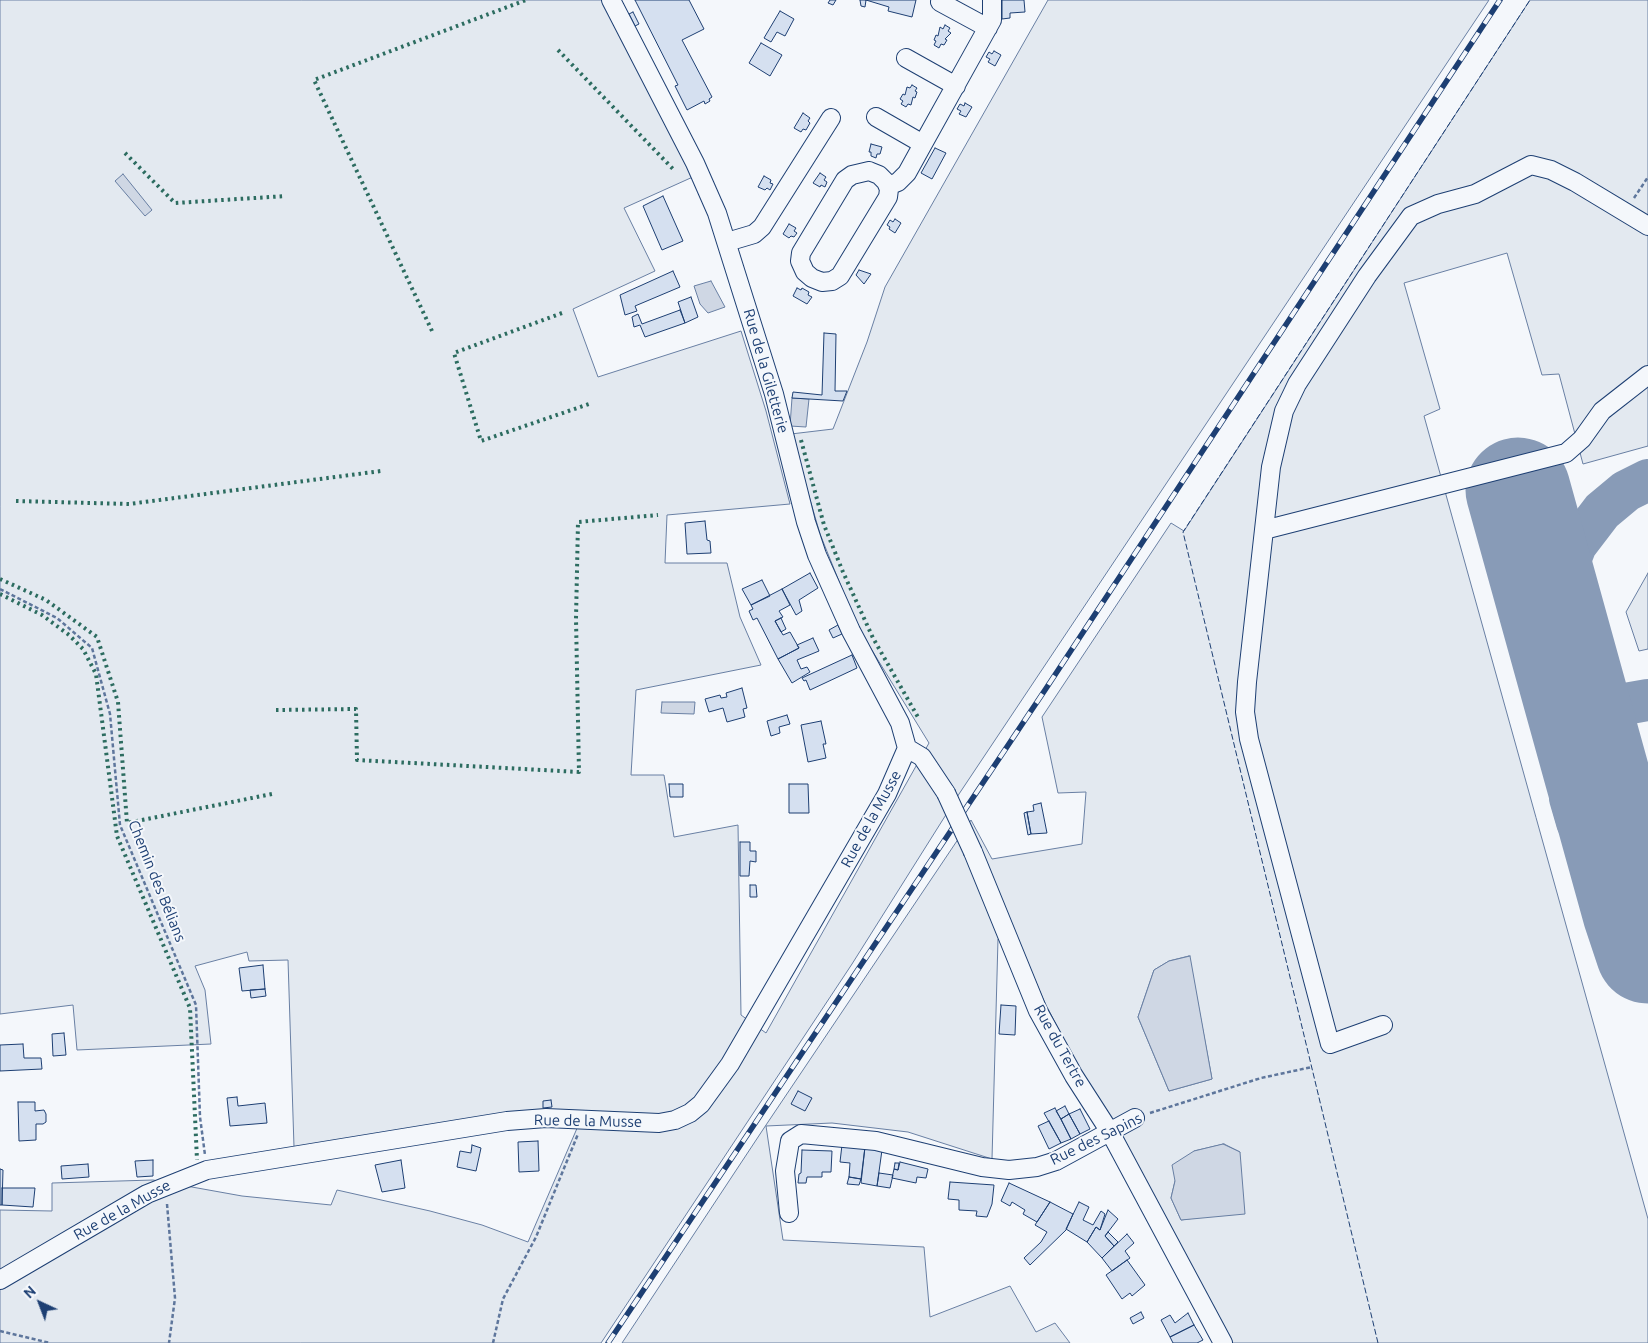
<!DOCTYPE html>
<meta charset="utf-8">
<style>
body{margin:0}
#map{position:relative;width:1648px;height:1343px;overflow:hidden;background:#f4f7fb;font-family:Ubuntu,sans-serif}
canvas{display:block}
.north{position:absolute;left:15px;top:1278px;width:50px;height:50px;-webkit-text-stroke:4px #f4f7fb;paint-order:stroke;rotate:317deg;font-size:14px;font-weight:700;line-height:20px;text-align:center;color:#1d3f73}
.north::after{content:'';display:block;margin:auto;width:18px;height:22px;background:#1d3f73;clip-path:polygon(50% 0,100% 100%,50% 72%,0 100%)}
</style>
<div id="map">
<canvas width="1648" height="1343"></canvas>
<div class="north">N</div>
</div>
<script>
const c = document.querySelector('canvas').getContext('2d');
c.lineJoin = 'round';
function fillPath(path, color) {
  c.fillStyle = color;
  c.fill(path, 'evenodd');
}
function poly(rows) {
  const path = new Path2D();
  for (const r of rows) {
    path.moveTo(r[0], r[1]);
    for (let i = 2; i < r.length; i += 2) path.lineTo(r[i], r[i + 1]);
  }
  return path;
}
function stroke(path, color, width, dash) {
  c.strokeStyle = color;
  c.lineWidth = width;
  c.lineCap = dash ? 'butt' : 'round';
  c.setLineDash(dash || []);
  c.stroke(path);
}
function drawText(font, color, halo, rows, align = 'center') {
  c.font = font + ' Ubuntu,sans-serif';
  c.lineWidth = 4;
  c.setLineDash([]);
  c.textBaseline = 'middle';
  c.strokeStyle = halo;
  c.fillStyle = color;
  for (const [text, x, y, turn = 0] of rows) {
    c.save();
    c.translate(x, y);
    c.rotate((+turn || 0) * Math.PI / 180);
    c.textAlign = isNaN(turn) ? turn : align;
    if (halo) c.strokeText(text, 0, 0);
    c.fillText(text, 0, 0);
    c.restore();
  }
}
const green = poly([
 [0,0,603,0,695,176,624,208,655,271,573,309,598,377,741,331,766,411,790,504,667,515,665,563,727,563,740,617,761,665,636,690,631,775,664,775,674,837,738,825,741,1015,766,1033,929,743,857,626,820,534,791,434,833,429,867,342,885,287,1048,0,1489,0,959,794,852,964,601,1343,0,1343,0,1210,52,1211,52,1183,153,1180,242,1196,331,1205,337,1190,430,1211,482,1225,528,1242,578,1126,580,1111,517,1113,294,1147,288,960,249,961,247,952,195,966,205,990,211,1044,77,1050,73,1005,0,1014,0,0],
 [1530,0,1648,0,1648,446,1583,464,1559,374,1542,375,1507,253,1404,283,1440,409,1424,416,1648,1219,1648,1343,1232,1343,1080,1071,1044,1001,1014,931,998,939,992,1159,908,1132,832,1123,766,1126,783,1240,924,1247,930,1317,1010,1286,1036,1332,1055,1323,1070,1343,622,1343,766,1125,971,820,992,859,1082,844,1086,792,1058,793,1042,717,1171,523,1184,531,1530,0],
 [1189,956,1212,1079,1169,1091,1138,1017,1154,970,1169,961,1189,956],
 [1224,1144,1240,1152,1208,1216,1181,1220,1171,1198,1175,1181,1194,1151,1224,1144],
 [1648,573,1648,649,1639,651,1626,612,1648,573]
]);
fillPath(green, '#e3e9f0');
stroke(green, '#687fa3', 1);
const water = poly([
 [123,174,152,210,145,216,115,181,123,174],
 [711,281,725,307,708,313,700,304,694,286,711,281],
 [792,398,809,399,806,427,790,426,792,398],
 [662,702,695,702,694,714,661,713,662,702],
 [1190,956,1212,1079,1169,1091,1138,1017,1154,970,1169,961,1190,956],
 [1223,1144,1240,1152,1245,1214,1181,1220,1171,1198,1175,1181,1172,1165,1194,1151,1223,1144]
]);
fillPath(water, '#cfd7e4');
stroke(water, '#687fa3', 1);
stroke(poly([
 [1565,659,1561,631,1560,601,1564,576,1576,545,1602,511,1626,491,1648,480],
 [1622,866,1608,859,1590,842,1577,822,1570,798,1571,774,1576,752,1591,729,1608,713,1625,704,1648,700],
 [1648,897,1648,944]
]), '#889bb7', 42);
stroke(poly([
 [1518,490,1635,912,1648,951]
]), '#889bb7', 105);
const building = poly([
 [635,0,689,0,704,29,682,40,712,97,709,99,710,101,705,104,704,101,687,110,675,86,678,85,635,0],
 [830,0,836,0,833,5,828,3,830,0],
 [860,0,866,0,865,7,861,6,860,0],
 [866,0,916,0,912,17,888,11,889,7,866,0],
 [1002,0,1024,0,1025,12,1010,13,1010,18,1002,19,1002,0],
 [780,11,794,19,785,36,777,32,771,42,764,38,780,11],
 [633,12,639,24,635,26,629,14,633,12],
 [945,25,950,28,948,31,951,33,945,39,947,40,944,45,941,44,939,48,934,45,936,41,934,40,936,35,938,36,940,27,943,29,945,25],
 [761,43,782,55,770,76,749,63,761,43],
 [994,51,1001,55,995,66,988,62,990,59,986,57,989,52,992,54,994,51],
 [912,85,917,88,915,91,917,92,915,98,913,97,911,105,908,104,906,107,901,104,903,101,900,99,903,94,905,95,907,87,910,88,912,85],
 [965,103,972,107,966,117,959,114,961,111,957,109,960,104,964,106,965,103],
 [803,113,810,118,808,121,810,123,806,130,803,129,801,132,794,128,803,113],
 [871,144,882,147,880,154,877,154,876,158,871,156,871,152,869,152,871,144],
 [935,148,946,153,932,179,921,173,935,148],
 [820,173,826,177,824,180,827,182,825,187,821,185,820,187,813,183,820,173],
 [764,176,771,180,770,183,773,184,770,190,767,188,765,190,758,187,764,176],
 [663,196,683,241,662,250,643,206,663,196],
 [895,219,901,223,895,233,889,229,890,227,887,225,890,220,893,222,895,219],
 [789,224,796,228,794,231,797,233,794,237,791,236,789,238,783,234,789,224],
 [859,270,871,274,864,284,856,275,859,270],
 [673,271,680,287,635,306,637,311,625,315,620,295,673,271],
 [797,288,801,290,802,288,809,292,808,295,812,297,807,304,793,296,797,288],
 [691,297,698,317,685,323,678,302,691,297],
 [680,310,685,323,645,337,640,325,634,327,632,317,638,314,642,324,680,310],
 [824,333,836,334,835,391,847,391,843,401,792,398,793,392,822,395,824,333],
 [705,521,707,540,710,541,711,553,687,554,685,523,705,521],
 [810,573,818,588,799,600,802,611,796,615,782,589,810,573],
 [762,580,770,596,751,605,742,589,762,580],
 [782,589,790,605,779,611,783,617,775,621,783,635,790,632,799,648,778,659,757,618,753,620,749,611,753,609,751,605,782,589],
 [781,618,786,629,781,632,775,621,781,618],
 [838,625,842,634,833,638,829,630,838,625],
 [813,638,819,651,797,660,801,669,807,667,810,672,792,683,778,659,799,648,797,645,813,638],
 [852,655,857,668,810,690,806,680,804,681,802,678,852,655],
 [742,688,747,708,743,709,745,717,727,722,723,708,709,712,705,699,720,695,721,698,727,697,726,693,742,688],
 [787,715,790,724,779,727,780,733,771,736,767,721,787,715],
 [821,721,826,744,823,744,826,758,808,762,801,725,821,721],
 [669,784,683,784,683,797,670,797,669,784],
 [789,784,808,784,809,813,789,813,789,784],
 [1041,803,1047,833,1031,834,1027,812,1034,811,1033,805,1041,803],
 [1027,812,1031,834,1028,835,1024,813,1027,812],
 [740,842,750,842,750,851,756,851,756,862,750,861,749,876,740,876,740,842],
 [750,885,756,885,757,897,750,897,750,885],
 [263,965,265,989,242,991,239,968,263,965],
 [265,989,266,996,251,998,250,990,265,989],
 [1001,1005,1016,1006,1015,1035,999,1034,1001,1005],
 [64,1033,66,1055,53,1056,52,1034,64,1033],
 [23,1044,24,1058,41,1058,42,1069,0,1071,0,1045,23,1044],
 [798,1091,812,1098,805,1111,791,1104,798,1091],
 [237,1097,238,1106,265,1103,267,1123,230,1126,227,1098,237,1097],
 [551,1100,552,1107,543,1108,543,1101,551,1100],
 [18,1102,35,1102,35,1111,44,1110,46,1114,46,1122,43,1124,36,1124,36,1140,19,1141,18,1102],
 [1065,1106,1069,1114,1061,1119,1056,1111,1065,1106],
 [1055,1108,1071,1139,1061,1143,1044,1113,1055,1108],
 [1080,1109,1090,1129,1080,1134,1069,1114,1080,1109],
 [1069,1114,1080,1134,1071,1139,1061,1119,1069,1114],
 [1049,1121,1061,1143,1049,1149,1038,1126,1049,1121],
 [538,1141,539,1171,519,1172,518,1142,538,1141],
 [472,1145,481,1148,476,1171,457,1167,460,1151,471,1153,472,1145],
 [842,1145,865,1147,861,1179,849,1177,850,1163,840,1162,842,1145],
 [865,1147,882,1150,877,1186,861,1183,865,1147],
 [802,1150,832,1151,831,1172,822,1172,822,1177,807,1177,806,1183,798,1183,799,1174,801,1173,802,1150],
 [153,1160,153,1176,137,1177,135,1161,153,1160],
 [401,1160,405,1188,382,1192,375,1165,401,1160],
 [900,1162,928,1169,926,1178,917,1177,916,1183,892,1178,894,1169,898,1170,900,1162],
 [895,1163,899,1163,898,1170,894,1169,895,1163],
 [88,1164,89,1177,62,1179,61,1166,88,1164],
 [0,1169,3,1170,2,1205,0,1205,0,1169],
 [879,1173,893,1175,890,1188,877,1186,879,1173],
 [849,1177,861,1179,859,1185,847,1184,849,1177],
 [950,1182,994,1185,992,1204,987,1217,976,1216,977,1211,959,1210,959,1200,948,1199,950,1182],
 [1009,1183,1050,1202,1037,1222,1023,1214,1025,1210,1012,1202,1010,1206,1001,1201,1009,1183],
 [2,1188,35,1188,33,1207,2,1205,2,1188],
 [1050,1202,1073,1214,1066,1230,1030,1265,1024,1258,1041,1242,1047,1232,1035,1225,1050,1202],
 [1079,1202,1089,1207,1083,1220,1093,1225,1101,1211,1105,1214,1100,1230,1096,1227,1087,1242,1066,1229,1079,1202],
 [1108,1210,1118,1219,1105,1236,1114,1246,1102,1258,1087,1242,1096,1227,1100,1230,1108,1210],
 [1108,1232,1118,1242,1114,1246,1105,1236,1108,1232],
 [1127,1234,1134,1243,1125,1251,1130,1258,1112,1271,1102,1258,1127,1234],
 [1127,1260,1145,1285,1132,1296,1130,1293,1122,1299,1106,1275,1127,1260],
 [1141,1312,1144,1318,1133,1324,1130,1318,1141,1312],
 [1188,1313,1194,1325,1170,1337,1161,1320,1170,1315,1175,1323,1188,1313],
 [1194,1325,1203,1340,1197,1343,1173,1343,1170,1337,1194,1325]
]);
fillPath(building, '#d5e0f0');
stroke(building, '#1d3f73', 1);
const minor = poly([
 [611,0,695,163,717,213,774,394,806,522,817,555,851,631,900,723,907,748],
 [940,2,988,28],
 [906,58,956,86],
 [876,117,923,144],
 [869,171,879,175,886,182,889,189,888,197,840,276,832,281,822,282,812,278,805,272,800,261,801,253,845,180,852,175,869,171],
 [888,186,898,182,907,173,923,144,992,20,992,0],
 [727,242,754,234,762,227,831,118],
 [1264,530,1566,453,1582,439,1602,411,1648,375],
 [907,748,922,757,946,793],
 [973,852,1038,1011,1074,1076,1110,1132,1223,1343],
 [1383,1025,1330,1044,1249,739,1245,712,1247,682,1271,467,1284,411,1297,384,1367,276,1411,216,1438,204,1475,194,1531,165,1551,170,1575,182,1648,226],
 [789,1213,785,1171,790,1141,801,1134,876,1141,982,1167,1009,1170,1037,1167,1056,1161,1135,1118],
 [0,1280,147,1194,207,1170,507,1121,546,1118,659,1123,675,1120,690,1113,701,1104,730,1064,887,794,907,748]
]);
stroke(minor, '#1d3f73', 20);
stroke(poly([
 [1634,198,1648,177],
 [0,589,57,618,92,648,110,714,120,825,196,1005,200,1117,205,1155],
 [1150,1113,1261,1078,1312,1067],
 [167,1204,175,1298,169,1343],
 [0,1331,50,1343],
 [493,1343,503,1299,536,1237,578,1134]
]), '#5e769c', 2.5, [4, 2.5]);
stroke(minor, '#f4f7fb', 18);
const rail = poly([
 [608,1343,1045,690,1500,0]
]);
stroke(rail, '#1d3f73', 5.5);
stroke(rail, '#f4f7fb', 4, [11]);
const minorBridge = poly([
 [946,793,973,852]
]);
stroke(minorBridge, '#1d3f73', 20, []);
stroke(minorBridge, '#f4f7fb', 18);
stroke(poly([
 [558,50,673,169],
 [125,153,175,203,286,196],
 [562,313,454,353,481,441,589,404],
 [432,331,314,80,526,0],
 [801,440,824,525,843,572,873,638,919,719],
 [16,501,129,504,381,471],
 [0,579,46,600,97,637,118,702,127,823,272,794],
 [0,594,42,615,69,635,83,649,96,674,117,836,190,1008,197,1160],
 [276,710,356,709,357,760,579,772,576,619,578,522,658,515]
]), '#2c6c60', 4, [2.5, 4]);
stroke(poly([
 [1378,1343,1183,532,1530,0]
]), '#1d3f73', 1, [6, 2.5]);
drawText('15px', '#1d3f73', '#f4f7fb', [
 ["Rue de la Giletterie",766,371,74],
 ["Rue de la Musse",871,819,-61],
 ["Chemin des Bélians",157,881,68],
 ["Rue du Tertre",1060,1046,61],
 ["Rue de la Musse",588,1121,1],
 ["Rue des Sapins",1096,1139,-26],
 ["Rue de la Musse",122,1210,-29]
]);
</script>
